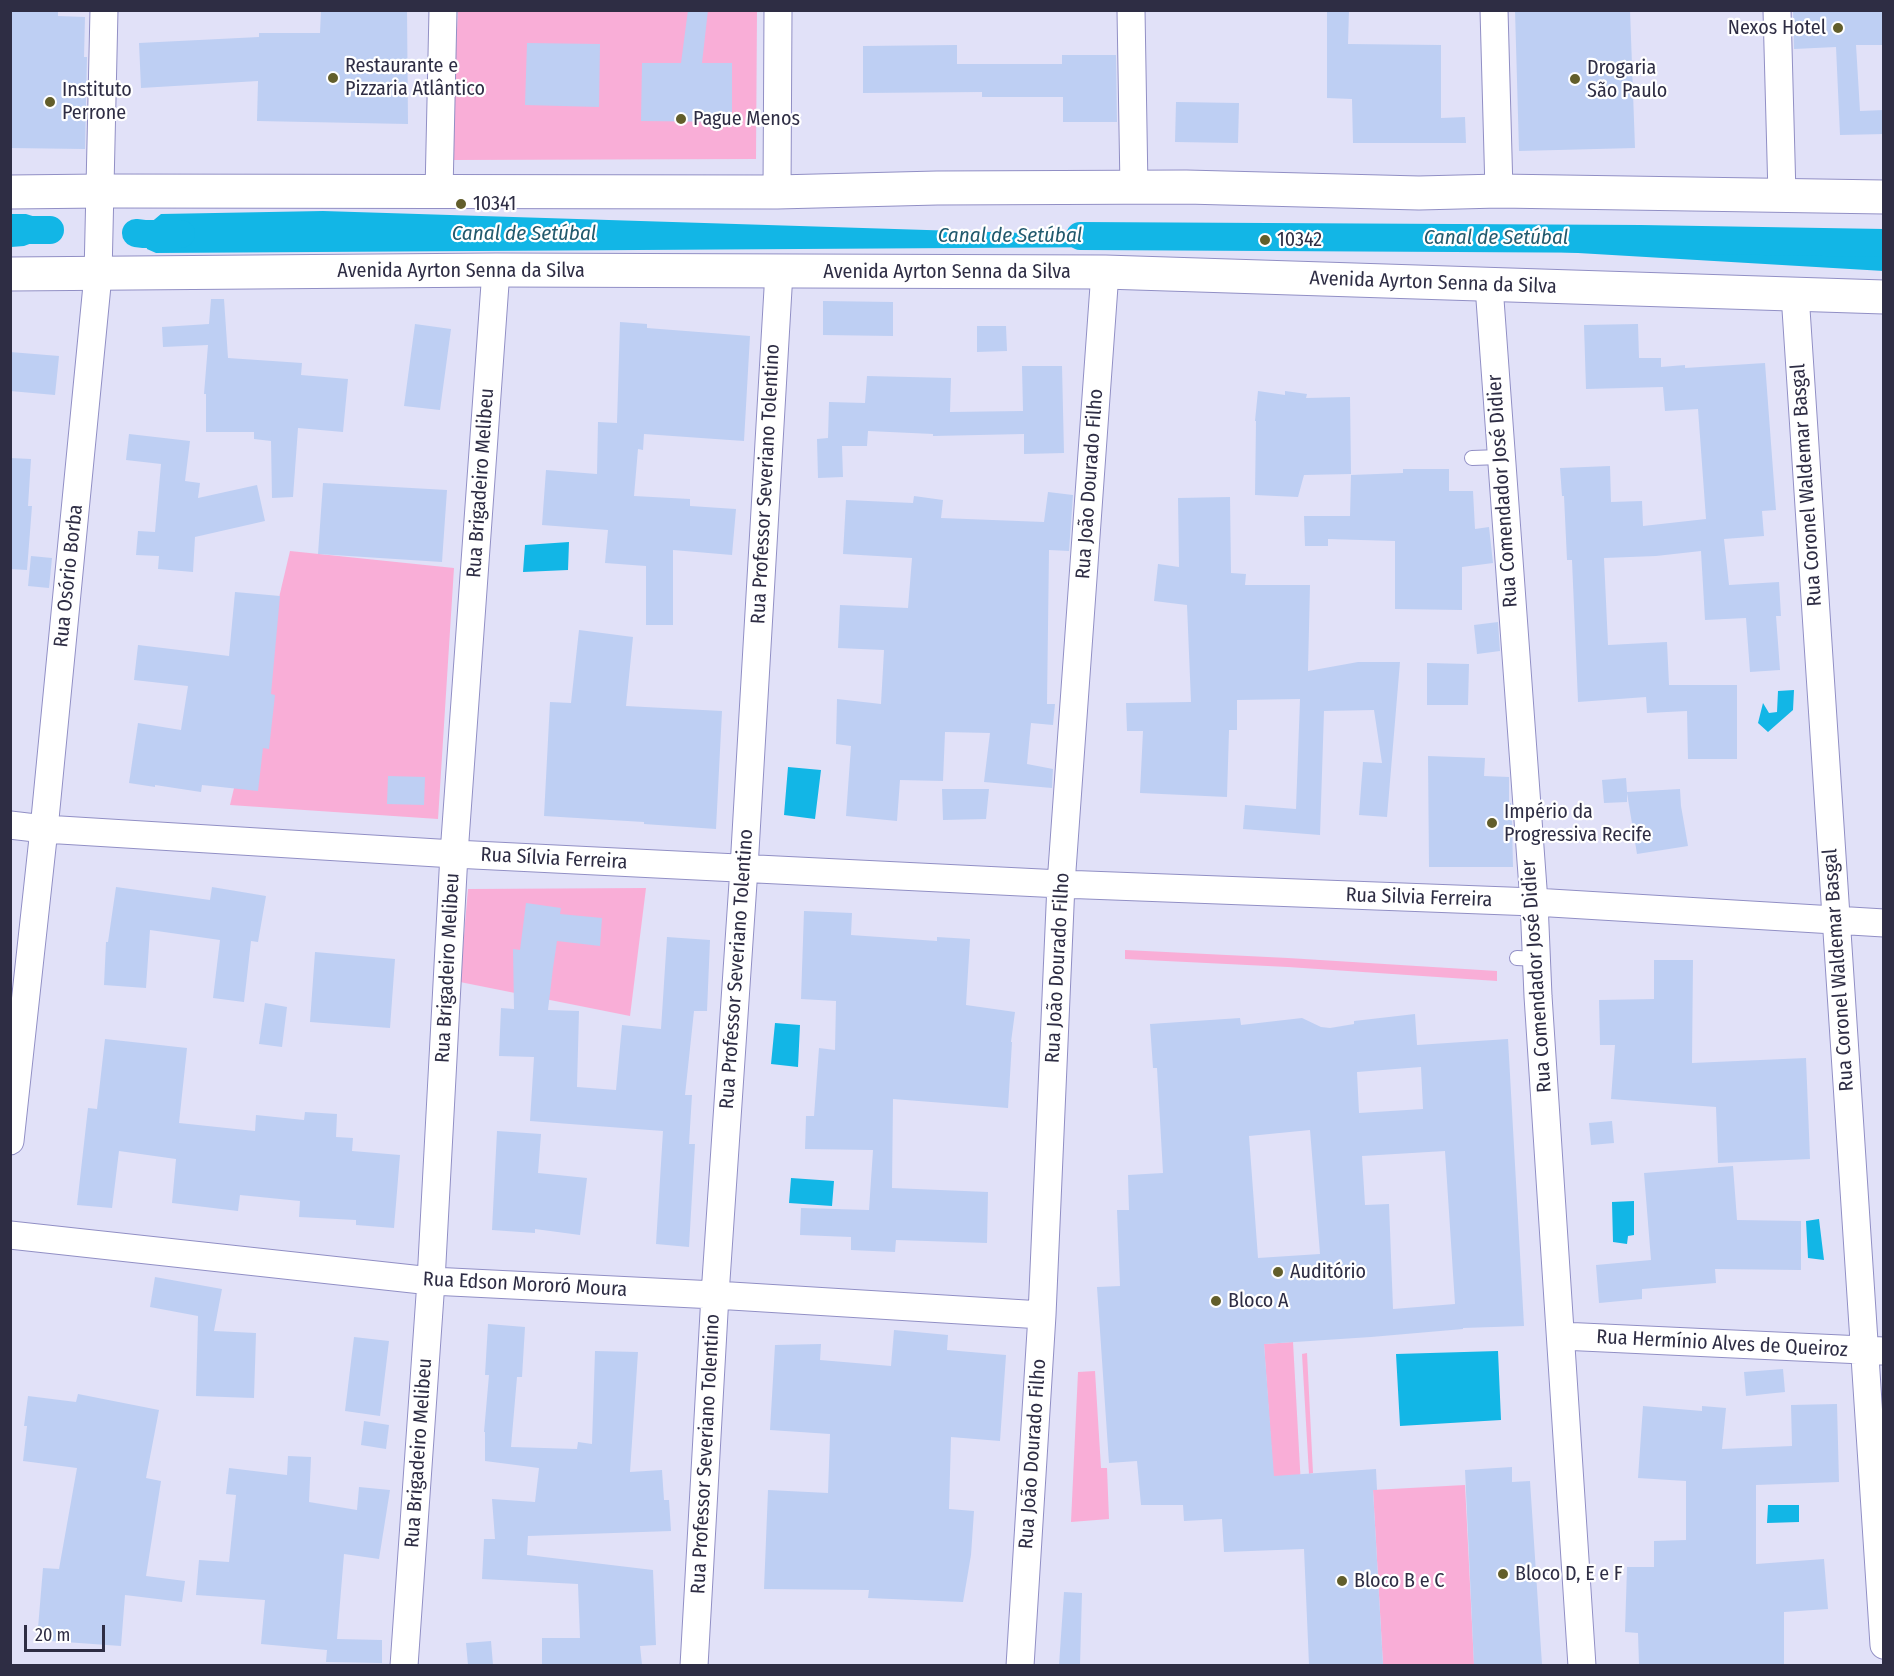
<!DOCTYPE html>
<meta charset="utf-8">
<style>
body{margin:0}
#map{position:relative;width:1894px;height:1676px;overflow:hidden;background:#e1e1f8;font-family:"Fira Sans Condensed",sans-serif}
canvas{display:block}
.frame{position:absolute;inset:0;border:12px solid #2e2d44;pointer-events:none}
.scale{position:absolute;left:24px;top:1625px;width:81px;height:27px;box-sizing:border-box;border:3px solid #2e2d44;border-top:0;padding-left:8px;font-size:18px;line-height:21px;white-space:nowrap;color:#2e2d44;-webkit-text-stroke:4px #fff;paint-order:stroke}
</style>
<div id="map">
<canvas width="1894" height="1676"></canvas>
<div class="frame"></div>
<div class="scale">20 m</div>
</div>
<script>
const c = document.querySelector('canvas').getContext('2d');
c.lineJoin = 'round';
function fillPath(path, color) {
  c.fillStyle = color;
  c.fill(path, 'evenodd');
}
function poly(rows) {
  const path = new Path2D();
  for (const r of rows) {
    path.moveTo(r[0], r[1]);
    for (let i = 2; i < r.length; i += 2) path.lineTo(r[i], r[i + 1]);
  }
  return path;
}
function stroke(path, color, width, dash) {
  c.strokeStyle = color;
  c.lineWidth = width;
  c.lineCap = dash ? 'butt' : 'round';
  c.setLineDash(dash || []);
  c.stroke(path);
}
function drawText(font, color, halo, rows, align = 'center') {
  c.font = font + ' "Fira Sans Condensed",sans-serif';
  c.lineWidth = 4.5;
  c.setLineDash([]);
  c.textBaseline = 'middle';
  c.strokeStyle = halo;
  c.fillStyle = color;
  for (const [text, x, y, turn = 0] of rows) {
    c.save();
    c.translate(x, y);
    c.rotate((+turn || 0) * Math.PI / 180);
    c.textAlign = isNaN(turn) ? turn : align;
    if (halo) c.strokeText(text, 0, 0);
    c.fillText(text, 0, 0);
    c.restore();
  }
}
fillPath(poly([
 [458,11,757,11,756,159,450,160],
 [290,551,454,568,438,819,230,805],
 [646,888,630,1016,460,982,468,889],
 [1125,950,1288,958,1497,971,1497,981,1288,967,1125,959],
 [1293,1342,1301,1486,1274,1488,1264,1344],
 [1307,1353,1313,1473,1309,1474,1302,1354],
 [1095,1371,1101,1468,1107,1468,1109,1519,1071,1522,1078,1372],
 [1465,1485,1474,1664,1383,1665,1373,1490]
]), '#f9aed7');
fillPath(poly([
 [323,211,1117,236,1883,246,1884,271,1442,245,156,253,147,249,144,234,149,224,161,214],
 [11,214,26,214,39,218,42,230,40,240,24,246,11,247],
 [569,542,568,570,523,572,525,545],
 [1794,690,1793,710,1768,732,1758,723,1763,703,1769,713,1777,712,1778,691],
 [788,767,821,770,815,819,784,815],
 [775,1023,800,1025,798,1067,771,1064],
 [791,1178,834,1181,832,1206,789,1203],
 [1634,1201,1634,1235,1628,1236,1627,1244,1613,1242,1612,1202],
 [1819,1219,1824,1260,1808,1258,1806,1221],
 [1498,1351,1501,1420,1400,1426,1396,1354],
 [1768,1505,1799,1505,1799,1522,1767,1523]
]), '#12b6e6');
stroke(poly([
 [10,230,50,230],
 [136,233,144,234,181,234],
 [1080,236,1641,239,1884,243]
]), '#12b6e6', 28);
fillPath(poly([
 [10,10,58,10,58,16,85,17,84,57,87,57,85,149,10,148],
 [321,10,407,10,408,124,257,121,258,81,141,88,139,43,259,37,259,33,320,33],
 [688,10,708,10,702,63,732,63,732,122,641,121,642,63,681,63],
 [1327,10,1349,10,1348,44,1441,45,1441,118,1465,117,1466,143,1353,143,1352,99,1327,98],
 [1515,10,1630,10,1635,148,1519,151],
 [1793,10,1884,10,1884,45,1856,45,1860,111,1884,110,1884,134,1840,135,1836,47,1794,49],
 [527,43,600,44,599,107,525,105],
 [957,45,957,64,1062,64,1062,55,1116,55,1117,122,1063,122,1063,97,982,97,982,92,863,93,863,46],
 [1176,102,1239,103,1238,143,1175,142],
 [211,299,224,299,228,358,302,363,301,375,348,379,343,432,298,428,293,497,272,498,271,441,254,439,254,432,206,432,206,394,204,394,208,345,163,347,162,327,209,324],
 [823,301,893,302,893,336,823,335],
 [620,322,647,324,647,328,750,336,744,441,644,434,643,450,638,449,634,496,690,499,690,506,736,509,732,555,673,550,673,625,646,625,646,566,605,563,608,530,542,525,546,470,597,474,598,422,617,423],
 [415,324,451,329,440,410,404,406],
 [1638,324,1639,358,1661,358,1661,367,1685,365,1685,368,1765,363,1776,510,1762,511,1764,536,1724,539,1729,585,1779,582,1781,616,1776,616,1780,670,1750,672,1746,618,1705,620,1701,551,1656,556,1604,558,1608,645,1667,642,1669,685,1737,685,1737,759,1688,759,1687,711,1647,713,1646,697,1578,702,1572,560,1567,560,1564,496,1562,496,1560,468,1610,466,1611,502,1642,501,1643,526,1706,519,1698,409,1665,411,1663,387,1586,389,1584,325],
 [977,326,1006,326,1007,351,977,352],
 [10,352,59,356,55,395,10,391],
 [1022,366,1062,366,1064,453,1024,454,1024,434,933,436,933,434,868,431,867,446,842,446,843,477,818,478,817,439,828,438,829,402,865,403,867,376,951,378,950,412,1023,411],
 [1258,391,1285,395,1285,391,1307,394,1306,398,1350,397,1351,474,1304,475,1298,497,1255,495,1256,421,1255,421],
 [129,434,190,441,185,481,200,483,198,498,257,485,265,521,195,537,193,572,158,569,159,556,136,555,138,531,155,532,161,464,126,460],
 [10,458,31,459,28,506,32,506,27,570,10,569],
 [1403,469,1449,469,1449,491,1473,491,1475,529,1489,527,1493,563,1462,567,1462,610,1395,609,1395,541,1328,539,1328,546,1305,546,1304,516,1350,516,1351,475,1403,473],
 [323,483,447,490,442,562,318,554],
 [1048,492,1073,495,1069,551,1049,550,1047,704,1055,704,1053,725,1031,723,1027,764,1053,769,1052,788,984,782,990,733,945,732,943,781,900,780,897,821,846,816,851,746,836,744,837,699,881,704,884,650,838,648,840,605,908,608,912,558,843,554,846,500,913,503,914,496,943,500,941,518,1044,522],
 [1230,497,1231,573,1246,574,1245,585,1310,585,1308,671,1358,662,1400,662,1387,817,1359,815,1363,762,1382,763,1374,710,1324,711,1320,835,1243,829,1245,805,1296,809,1300,699,1237,700,1237,730,1229,730,1227,797,1140,793,1143,731,1127,731,1126,703,1191,702,1187,605,1154,601,1158,564,1179,567,1178,498],
 [31,556,52,558,49,588,28,586],
 [235,592,280,596,271,694,275,695,269,749,263,748,258,791,202,785,201,792,155,785,155,787,129,783,138,723,181,730,188,686,134,680,138,645,229,656],
 [1498,622,1500,651,1477,654,1474,625],
 [579,630,633,637,626,706,722,711,716,829,644,824,644,822,544,816,550,702,571,703],
 [1427,663,1469,664,1468,705,1427,705],
 [1428,756,1485,758,1484,776,1509,777,1509,803,1511,803,1512,820,1513,867,1429,867],
 [388,776,425,777,424,805,387,804],
 [1626,778,1627,792,1680,789,1681,806,1688,846,1637,854,1627,793,1627,802,1604,803,1602,780],
 [942,789,989,789,986,819,943,820],
 [116,887,210,900,212,887,266,896,258,942,251,941,244,1002,213,998,220,940,150,930,146,988,104,985,106,942,108,942],
 [526,903,561,908,560,914,602,918,600,946,557,941,553,968,548,1010,579,1011,577,1087,616,1090,622,1025,661,1029,667,937,710,940,707,1011,694,1011,685,1095,692,1095,689,1144,695,1144,689,1247,656,1244,663,1131,530,1121,534,1057,499,1056,501,1008,514,1009,513,949,520,950],
 [804,911,852,913,851,935,937,941,937,937,970,939,966,1005,1015,1012,1011,1042,1012,1042,1008,1108,893,1099,892,1188,988,1192,987,1243,896,1240,895,1252,851,1250,851,1237,800,1235,801,1208,869,1210,873,1150,805,1149,806,1116,814,1116,819,1048,835,1050,836,1001,801,999],
 [315,952,395,959,390,1028,310,1022],
 [1654,960,1693,960,1692,1063,1806,1058,1810,1159,1718,1163,1716,1107,1611,1099,1615,1045,1600,1045,1599,1000,1654,999],
 [265,1003,287,1007,282,1047,259,1044],
 [1415,1014,1417,1045,1508,1039,1524,1326,1463,1328,1463,1329,1371,1337,1264,1344,1274,1476,1376,1469,1377,1490,1373,1490,1383,1665,1309,1665,1304,1549,1224,1552,1222,1519,1184,1521,1183,1505,1141,1505,1137,1461,1109,1463,1097,1287,1120,1286,1117,1210,1129,1210,1128,1175,1163,1173,1157,1068,1153,1068,1150,1024,1240,1018,1241,1025,1302,1018,1321,1027,1330,1028,1354,1024,1354,1021],
 [1421,1067,1423,1109,1359,1113,1357,1072],
 [1310,1130,1320,1254,1258,1258,1249,1136],
 [1445,1151,1455,1304,1393,1309,1389,1204,1365,1205,1362,1156],
 [105,1039,187,1048,179,1123,255,1131,256,1115,304,1120,305,1112,337,1114,336,1137,353,1138,352,1151,400,1155,394,1228,356,1225,356,1220,299,1217,300,1201,240,1195,238,1211,172,1203,176,1159,119,1151,112,1208,77,1205,88,1108,97,1109],
 [1612,1121,1614,1143,1591,1145,1589,1123],
 [497,1131,541,1134,538,1173,587,1178,580,1235,535,1229,535,1233,492,1230],
 [1733,1166,1737,1220,1801,1221,1801,1270,1715,1269,1716,1283,1642,1289,1642,1299,1599,1303,1596,1265,1651,1260,1644,1173],
 [155,1277,222,1289,214,1331,256,1333,254,1398,196,1396,198,1316,150,1307],
 [488,1324,525,1327,522,1377,517,1377,511,1447,577,1449,578,1442,592,1444,595,1351,638,1352,630,1472,662,1470,664,1500,669,1500,671,1531,528,1536,527,1555,653,1570,656,1645,640,1646,642,1665,542,1665,542,1638,580,1638,578,1584,482,1579,484,1539,495,1539,492,1499,535,1502,539,1468,485,1461,485,1432,484,1432,489,1375,485,1375],
 [894,1330,948,1335,947,1350,1006,1355,1000,1441,951,1437,949,1509,974,1511,971,1555,963,1602,868,1598,869,1590,764,1589,768,1490,828,1493,830,1434,770,1430,775,1345,821,1344,820,1360,891,1366],
 [354,1337,389,1341,380,1416,345,1411],
 [1783,1369,1785,1392,1746,1396,1744,1372],
 [78,1394,159,1410,146,1478,161,1481,146,1576,185,1581,182,1602,125,1595,121,1646,37,1640,43,1568,59,1569,77,1468,23,1461,27,1426,24,1426,28,1396,76,1402],
 [1837,1404,1839,1482,1756,1485,1756,1564,1824,1559,1828,1609,1784,1612,1784,1665,1639,1665,1638,1633,1625,1632,1627,1567,1654,1567,1654,1541,1686,1540,1686,1481,1638,1478,1643,1406,1702,1411,1702,1406,1726,1408,1722,1449,1792,1446,1791,1405],
 [364,1421,389,1425,386,1449,361,1445],
 [288,1456,311,1457,309,1502,357,1510,359,1487,390,1490,379,1559,344,1554,337,1639,382,1640,382,1663,326,1662,327,1650,261,1644,265,1600,196,1595,199,1560,229,1562,236,1495,226,1494,229,1468,287,1475],
 [1512,1467,1512,1482,1530,1481,1542,1665,1474,1665,1465,1470],
 [1064,1592,1082,1593,1080,1665,1059,1665],
 [491,1641,493,1665,468,1665,466,1643]
]), '#becff3');
const service = poly([
 [1472,458,1500,457],
 [1517,958,1536,959]
]);
const minor = poly([
 [1131,10,1134,188],
 [1494,10,1499,191],
 [1777,10,1782,195],
 [439,192,443,10],
 [777,192,778,10],
 [1489,286,1534,902,1538,996,1582,1666],
 [1795,294,1884,1645],
 [10,825,44,829,454,854,1061,884,1534,902,1884,923],
 [10,1141,44,829,98,275,104,10],
 [10,1235,431,1281,715,1295,1042,1315],
 [1561,1336,1884,1351],
 [404,1666,431,1281,454,854,496,270],
 [694,1666,715,1295,744,868,779,272],
 [1020,1666,1042,1315,1061,884,1105,272]
]);
const primary = poly([
 [10,192,102,191,777,192,937,188,1186,187,1419,193,1499,191,1884,197],
 [10,274,496,270,1105,272,1884,297]
]);
stroke(service, '#918fc5', 16);
stroke(minor, '#918fc5', 29);
stroke(primary, '#918fc5', 35);
stroke(service, '#fff', 14);
stroke(minor, '#fff', 27);
stroke(primary, '#fff', 33);
for (const [x, y, r, color] of [
 [1838,28,6,"#625e2b"],
 [333,78,6,"#625e2b"],
 [1575,79,6,"#625e2b"],
 [50,102,6,"#625e2b"],
 [681,119,6,"#625e2b"],
 [461,204,6,"#625e2b"],
 [1265,240,6,"#625e2b"],
 [1492,823,6,"#625e2b"],
 [1278,1272,6,"#625e2b"],
 [1216,1301,6,"#625e2b"],
 [1503,1574,6,"#625e2b"],
 [1342,1581,6,"#625e2b"]
]) {
  const dot = new Path2D();
  dot.arc(x, y, r, 0, 2 * Math.PI);
  c.fillStyle = color;
  c.fill(dot);
  stroke(dot, '#fff', 2);
}
drawText('20px', '#2e2d44', '#fff', [
 ["Nexos Hotel",1826,28,"right"],
 ["Restaurante e",345,66],
 ["Pizzaria Atlântico",345,89],
 ["Drogaria",1587,68],
 ["São Paulo",1587,91],
 ["Instituto",62,90],
 ["Perrone",62,113],
 ["Pague Menos",693,119],
 ["10341",473,204],
 ["10342",1277,240],
 ["Império da",1504,812],
 ["Progressiva Recife",1504,835],
 ["Auditório",1290,1272],
 ["Bloco A",1228,1301],
 ["Bloco D, E e F",1515,1574],
 ["Bloco B e C",1354,1581]
], 'left');
drawText('20px', '#2e2d44', '#fff', [
 ["Avenida Ayrton Senna da Silva",461,271],
 ["Avenida Ayrton Senna da Silva",947,272],
 ["Avenida Ayrton Senna da Silva",1433,283,2],
 ["Rua Brigadeiro Melibeu",481,483,-86],
 ["Rua Professor Severiano Tolentino",766,484,-87],
 ["Rua João Dourado Filho",1090,484,-86],
 ["Rua Coronel Waldemar Basgal",1807,485,-94],
 ["Rua Comendador José Didier",1503,491,-94],
 ["Rua Osório Borba",69,576,-84],
 ["Rua Sílvia Ferreira",554,859,3],
 ["Rua Silvia Ferreira",1419,898,2],
 ["Rua Brigadeiro Melibeu",448,968,-87],
 ["Rua João Dourado Filho",1058,968,-87],
 ["Rua Professor Severiano Tolentino",737,969,-86],
 ["Rua Coronel Waldemar Basgal",1839,970,-94],
 ["Rua Comendador José Didier",1537,976,-94],
 ["Rua Edson Mororó Moura",525,1285,3],
 ["Rua Hermínio Alves de Queiroz",1722,1344,3],
 ["Rua Brigadeiro Melibeu",419,1453,-86],
 ["Rua Professor Severiano Tolentino",706,1454,-87],
 ["Rua João Dourado Filho",1033,1454,-86]
]);
drawText('italic 21px', '#225a6e', '#fff', [
 ["Canal de Setúbal",524,234],
 ["Canal de Setúbal",1010,236],
 ["Canal de Setúbal",1496,238]
]);
</script>
